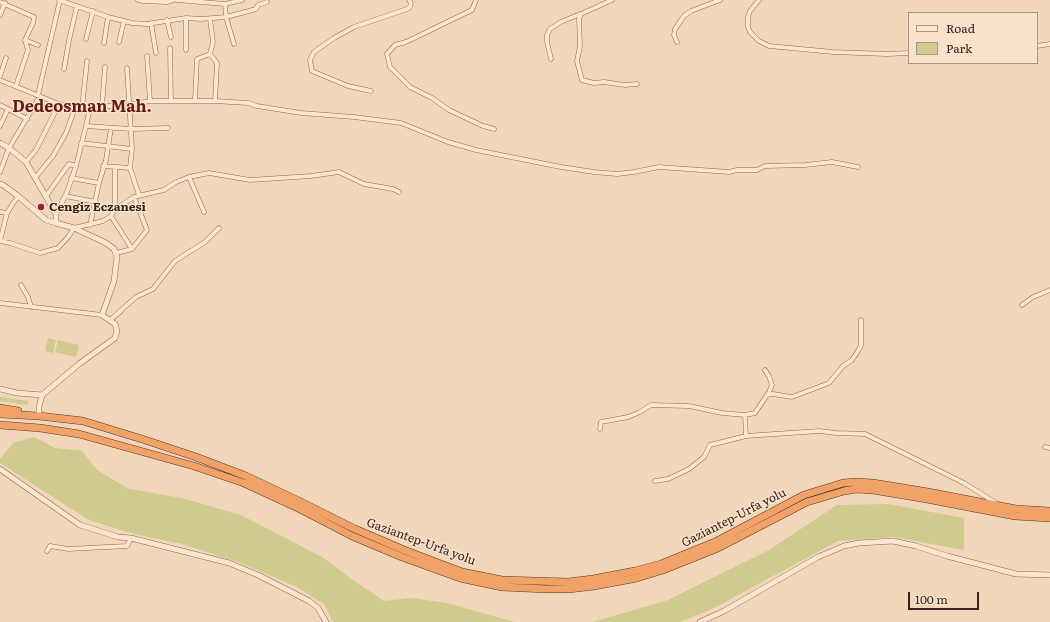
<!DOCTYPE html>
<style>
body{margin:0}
#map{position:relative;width:1050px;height:622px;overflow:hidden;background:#f1d6ba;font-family:Literata,serif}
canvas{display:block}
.legend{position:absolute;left:908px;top:12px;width:130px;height:52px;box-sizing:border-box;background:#f8e2ca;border:1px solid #aa9584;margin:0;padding:5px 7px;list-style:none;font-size:12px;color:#36221a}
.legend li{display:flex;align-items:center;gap:8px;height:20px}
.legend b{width:20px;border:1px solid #aa9584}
.scale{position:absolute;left:908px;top:592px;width:71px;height:18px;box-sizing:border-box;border:2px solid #36221a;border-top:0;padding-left:5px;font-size:12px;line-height:14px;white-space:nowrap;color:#36221a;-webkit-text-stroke:3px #f8e2ca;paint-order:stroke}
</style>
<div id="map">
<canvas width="1050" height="622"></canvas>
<ul class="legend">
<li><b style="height:5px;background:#fce5cd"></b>Road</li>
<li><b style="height:11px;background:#cfcb8e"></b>Park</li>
</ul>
<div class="scale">100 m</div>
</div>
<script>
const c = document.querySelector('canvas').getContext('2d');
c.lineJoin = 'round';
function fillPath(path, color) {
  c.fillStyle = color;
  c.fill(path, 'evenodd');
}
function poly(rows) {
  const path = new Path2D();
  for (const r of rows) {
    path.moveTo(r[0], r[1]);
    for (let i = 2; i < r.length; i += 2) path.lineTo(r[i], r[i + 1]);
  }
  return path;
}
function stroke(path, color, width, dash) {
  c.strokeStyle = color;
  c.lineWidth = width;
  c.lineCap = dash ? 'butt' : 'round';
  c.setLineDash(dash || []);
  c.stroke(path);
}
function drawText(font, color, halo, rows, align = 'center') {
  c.font = font + ' Literata,serif';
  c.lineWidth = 3;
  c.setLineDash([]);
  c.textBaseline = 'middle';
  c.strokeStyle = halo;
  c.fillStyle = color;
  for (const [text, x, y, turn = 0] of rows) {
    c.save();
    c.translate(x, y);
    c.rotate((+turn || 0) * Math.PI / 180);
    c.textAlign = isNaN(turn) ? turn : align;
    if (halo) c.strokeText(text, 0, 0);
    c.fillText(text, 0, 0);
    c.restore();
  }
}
fillPath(poly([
 [48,338,56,340,53,353,45,351],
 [58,340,79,345,76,357,55,352],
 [0,397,28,401,28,405,0,401],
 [34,437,55,448,82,451,97,470,129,489,182,498,241,515,322,557,356,582,384,601,412,598,447,603,514,622,333,622,324,604,297,587,241,563,182,544,134,534,89,520,0,463,0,459,13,443],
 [888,504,964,518,964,550,894,537,838,541,714,608,680,622,593,622,668,600,769,550,837,505]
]), '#cfcb8e');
const minor = poly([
 [59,0,108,17,132,23,147,24,186,18,201,19,226,17,249,11,256,9,258,5,267,2],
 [138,0,143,1,167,2,174,0],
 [177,0,225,4,242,0],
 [476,0,472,10,406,42,395,45,387,54,390,67,410,87,432,98,449,110,483,126,494,129],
 [612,0,581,14,579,19,580,46,577,61,582,80,594,83,604,82,625,85,637,84],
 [759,0,750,11,748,17,748,27,750,32,759,41,769,46,833,52,887,54,909,53],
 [0,2,34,17,33,23,25,40],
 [225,4,226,17,234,44],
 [0,15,5,3],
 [186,18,186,50],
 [210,19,213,42,210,54,217,63,215,101],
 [167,20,171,37],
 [151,23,156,53],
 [86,39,93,11],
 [119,42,124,21],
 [677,42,674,35,675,29,684,16,691,11,720,0],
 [104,43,108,17],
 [1037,46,1050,44],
 [170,48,171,101],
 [147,56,150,101],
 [551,59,547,42,547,35,550,29,561,22,580,14],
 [127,68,132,149,130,168,139,195],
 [64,69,69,40,77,6],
 [0,76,6,58],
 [0,80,59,104,75,108,129,105,150,101,215,101,248,103,257,106,301,113,354,117,401,123,448,142,476,150,561,167,594,172,617,174,634,172,659,167,729,172,737,170,757,170,765,166,805,165,832,162,858,167],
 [16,86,28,50,25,40,38,45],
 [371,91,348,86,312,71,310,60,314,52,334,38,354,27,407,9,410,7,411,3,409,0],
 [38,95,60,0],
 [195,100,197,59,210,54],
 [0,105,8,109],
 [102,106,105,67],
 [82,108,87,61],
 [0,126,8,109,27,119],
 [86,126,131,129,168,128],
 [81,143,132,149],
 [26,162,36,150,59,104],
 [103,166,130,168],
 [115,167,115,209],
 [0,172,9,148,40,96],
 [189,177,204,212],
 [35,178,53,156,66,133,75,108],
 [71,178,99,183],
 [46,196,69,164,76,166],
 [65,196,96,202],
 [0,212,7,213,18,196],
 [56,214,67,192,76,166,86,126,90,108],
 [111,216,132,249],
 [90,225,99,183,106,160,111,128],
 [0,241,10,243,40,253,58,248,69,236,74,228,103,221,111,216,115,209,134,197,164,190,176,182,189,177,209,173,250,180,311,176,339,172,364,184,393,189,399,192],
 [0,241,7,213],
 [116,253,132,249,147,230,134,197],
 [21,285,28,297,31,307],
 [0,303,102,315],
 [1022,305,1033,297,1050,290],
 [121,311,110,320,136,297,153,289,175,261,205,242,219,228],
 [767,395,773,394,792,397,829,383,843,366,852,360,858,351,861,346,861,320],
 [745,415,746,436,819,431,836,433,865,434,964,483,996,503],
 [600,429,601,422,628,417,640,412,651,405,689,406,722,413,745,415,755,413,769,392,772,385,769,376,765,370],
 [1045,447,1050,448],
 [655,481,668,479,689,469,704,457,710,445,746,436],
 [47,551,50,546,68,549,127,546,131,538]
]);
const tertiary = poly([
 [0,143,9,148,26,162,56,214,56,223,46,220,18,196,3,185,0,184],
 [0,389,17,393,42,395],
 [39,416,39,407,42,395,79,364,115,338,117,331,115,324,102,315,114,281,117,257,114,249,106,243,74,228,56,223],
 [0,469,80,525,118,537,131,538,229,563,258,575,309,601,318,608,326,622],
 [700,622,724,611,818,557,844,546,859,543,893,541,916,546,947,556,1016,574,1050,575]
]);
const trunk = poly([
 [0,408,18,411],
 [0,414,39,416,83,421,145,440,196,457,246,476,299,501,355,529,404,550,462,572,502,580,568,582,593,579,635,571,661,564,715,542,804,495,843,483,856,482,873,483,928,492,1016,509,1050,511],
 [0,425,40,428,79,434,194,466,244,483,296,507,352,536,402,557,460,578,502,587,546,589,569,589,594,586,637,578,663,570,718,548,807,502,844,491,856,489,873,490,927,499,1015,516,1050,518]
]);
stroke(minor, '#896653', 5);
stroke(tertiary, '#896653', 6);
stroke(trunk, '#563528', 8);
stroke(minor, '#fce5cd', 4);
stroke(tertiary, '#fce5cd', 5);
stroke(trunk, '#f1a268', 7);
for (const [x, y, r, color] of [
 [41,207,4,"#9c1f37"]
]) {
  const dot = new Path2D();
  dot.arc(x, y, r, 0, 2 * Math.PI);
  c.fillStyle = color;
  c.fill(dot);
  stroke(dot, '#f8e2ca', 1.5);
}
drawText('bold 12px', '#36221a', '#f8e2ca', [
 ["Cengiz Eczanesi",49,207]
], 'left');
drawText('12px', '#36221a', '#f8e2ca', [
 ["Gaziantep-Urfa yolu",734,518,-27],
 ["Gaziantep-Urfa yolu",421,542,20]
]);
drawText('bold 16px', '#661816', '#f8e2ca', [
 ["Dedeosman Mah.",82,107]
]);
</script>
